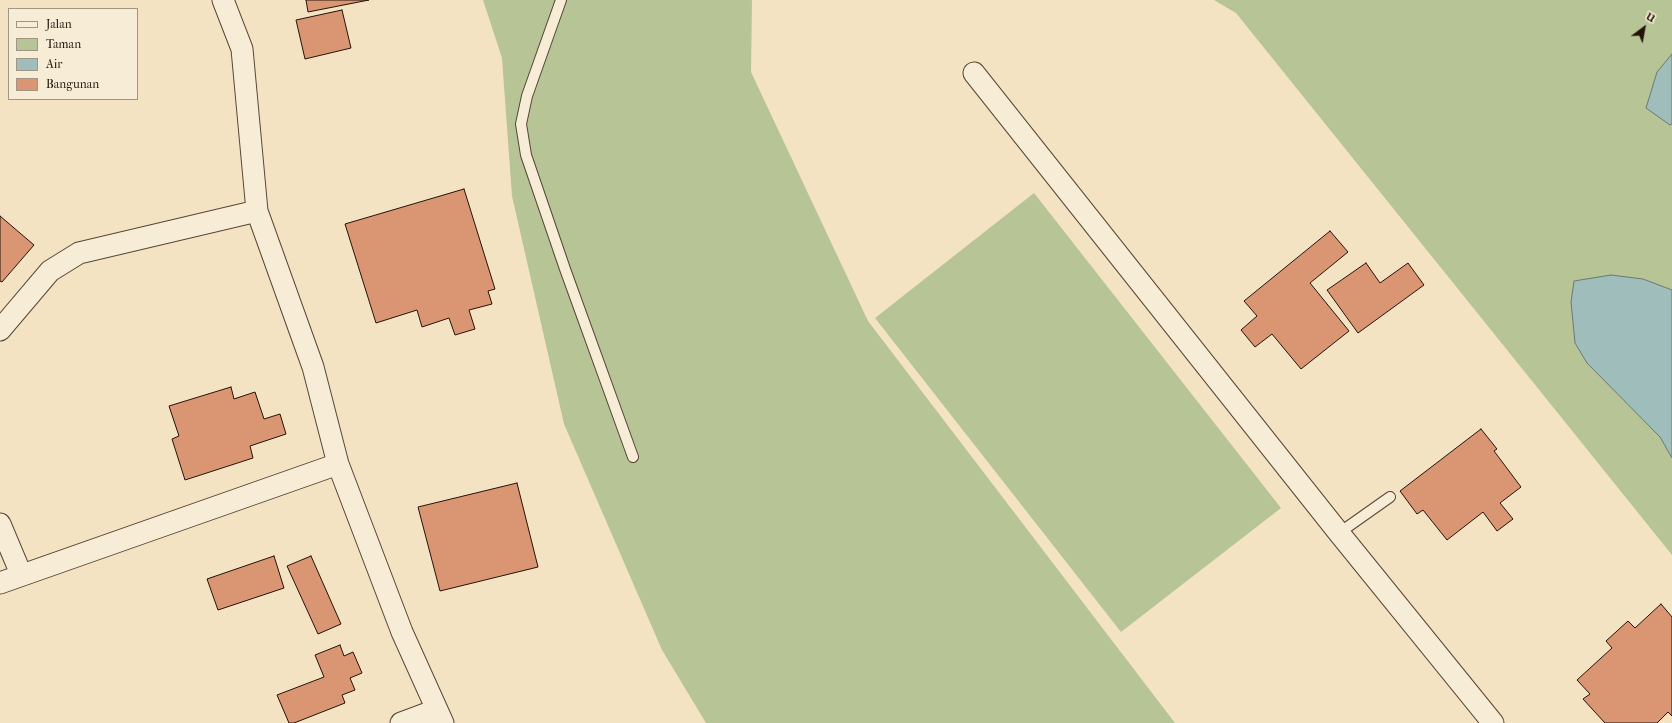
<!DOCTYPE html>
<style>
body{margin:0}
#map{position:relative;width:1672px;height:723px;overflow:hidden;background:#f3e3c2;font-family:"IM FELL French Canon",serif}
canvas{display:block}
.legend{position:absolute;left:8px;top:8px;width:130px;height:92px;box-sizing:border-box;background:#f7edd7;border:1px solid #a39585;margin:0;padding:5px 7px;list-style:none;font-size:12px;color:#241209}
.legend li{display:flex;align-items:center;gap:8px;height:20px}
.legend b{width:20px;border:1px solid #a39585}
.north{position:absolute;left:1624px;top:8px;width:40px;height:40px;-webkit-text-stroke:3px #f7edd7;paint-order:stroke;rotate:32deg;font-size:11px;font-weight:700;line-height:16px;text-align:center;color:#241209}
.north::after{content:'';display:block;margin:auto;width:14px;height:18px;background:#241209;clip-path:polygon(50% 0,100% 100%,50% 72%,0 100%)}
</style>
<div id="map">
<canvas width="1672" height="723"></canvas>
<ul class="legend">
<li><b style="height:5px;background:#f7edd7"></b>Jalan</li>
<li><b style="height:11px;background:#b7c496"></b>Taman</li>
<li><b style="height:11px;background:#9ebdbb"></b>Air</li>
<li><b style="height:11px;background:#da9673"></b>Bangunan</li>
</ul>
<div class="north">U</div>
</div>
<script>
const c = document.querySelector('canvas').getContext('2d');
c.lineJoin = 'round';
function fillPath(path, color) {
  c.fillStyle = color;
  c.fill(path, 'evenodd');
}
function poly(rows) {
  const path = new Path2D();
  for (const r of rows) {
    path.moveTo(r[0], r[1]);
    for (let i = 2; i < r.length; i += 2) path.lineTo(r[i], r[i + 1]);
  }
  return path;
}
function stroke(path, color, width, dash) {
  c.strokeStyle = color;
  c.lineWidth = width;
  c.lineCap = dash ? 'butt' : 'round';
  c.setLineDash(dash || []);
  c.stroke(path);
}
fillPath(poly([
 [483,0,752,0,751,72,868,321,1175,723,706,723,662,650,564,424,512,196,502,58],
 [1214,0,1672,0,1672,555,1236,13],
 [1034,193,1281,508,1121,632,875,318]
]), '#b7c496');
const water = poly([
 [1672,54,1672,124,1670,125,1646,108,1657,72,1672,54],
 [1611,275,1643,279,1672,290,1672,458,1660,437,1587,363,1575,343,1571,302,1574,281,1611,275]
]);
fillPath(water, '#9ebdbb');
stroke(water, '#6d7974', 1);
const building = poly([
 [306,0,369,0,308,12,306,0],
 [342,10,351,48,305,59,296,20,342,10],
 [464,189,495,289,488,291,492,304,469,310,475,329,455,335,449,318,422,327,417,310,376,323,345,224,464,189],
 [0,216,34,245,2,282,0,281,0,216],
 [1330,231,1348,252,1310,283,1349,331,1301,369,1272,334,1255,347,1241,330,1257,316,1244,301,1330,231],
 [1366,263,1380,283,1408,263,1424,285,1358,333,1327,290,1366,263],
 [231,387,234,399,255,392,264,419,280,414,286,434,250,446,253,458,185,480,172,439,179,436,169,406,231,387],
 [1481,429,1497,449,1494,451,1521,487,1500,503,1513,519,1497,531,1483,512,1447,540,1423,510,1417,514,1400,491,1481,429],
 [517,483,538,567,440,591,418,507,517,483],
 [274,556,284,588,218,610,207,579,274,556],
 [311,556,341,624,318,634,287,566,311,556],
 [1661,604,1672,617,1672,716,1668,712,1657,723,1605,723,1583,699,1590,694,1577,680,1612,648,1606,641,1628,621,1635,628,1661,604],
 [340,645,344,656,353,652,362,673,350,678,355,690,342,695,345,703,294,723,289,723,277,695,324,677,315,655,340,645]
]);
fillPath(building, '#da9673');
stroke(building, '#241209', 1);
const service = poly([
 [561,0,527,96,521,124,526,155,565,269,633,457],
 [1339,533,1390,497]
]);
const minor = poly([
 [223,0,242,49,257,211,313,367,338,464,402,632,443,723],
 [974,73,1339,533,1493,723],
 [0,330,50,271,79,253,257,211],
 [0,524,21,574],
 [0,583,338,464],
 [401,723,436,710]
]);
stroke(service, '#584637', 12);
stroke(minor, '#584637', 23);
stroke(service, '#f7edd7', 10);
stroke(minor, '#f7edd7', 21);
</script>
